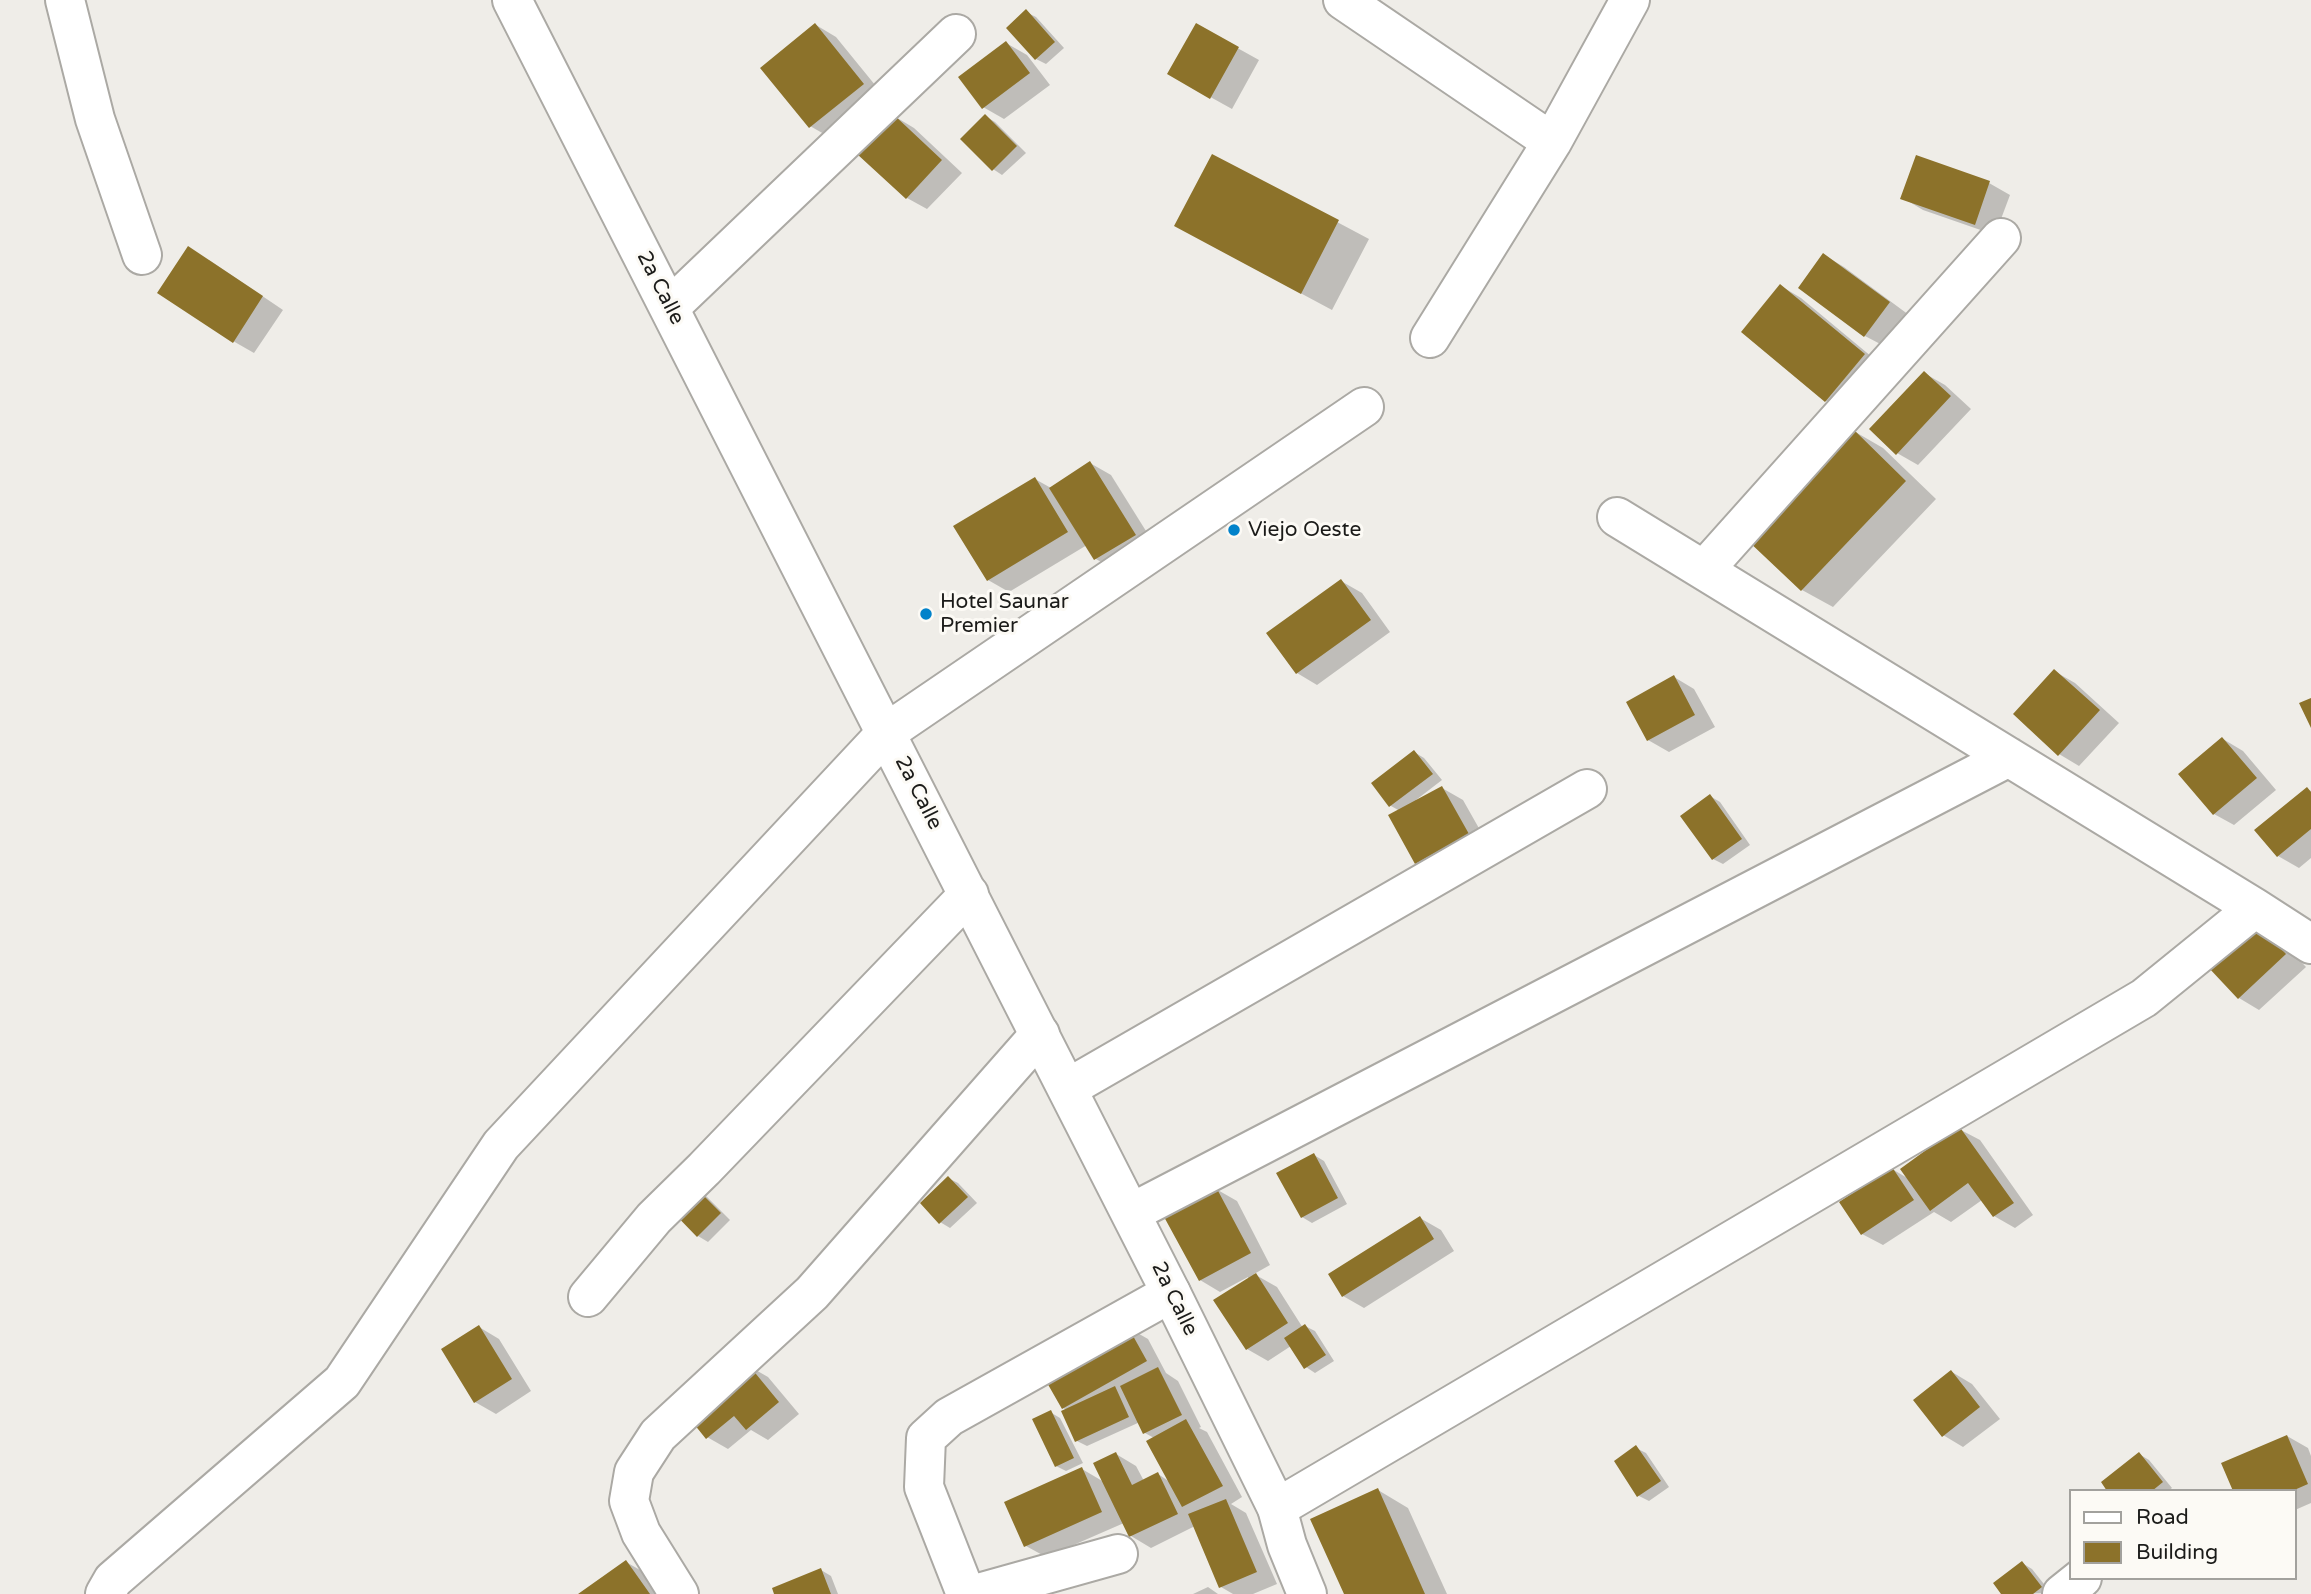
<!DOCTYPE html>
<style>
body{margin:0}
#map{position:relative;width:2311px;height:1594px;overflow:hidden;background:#efede8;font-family:"Varela Round",sans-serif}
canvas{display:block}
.legend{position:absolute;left:2069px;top:1489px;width:228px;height:91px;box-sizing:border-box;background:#fcfaf5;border:2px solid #a2a19d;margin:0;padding:9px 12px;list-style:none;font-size:21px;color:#1b1b19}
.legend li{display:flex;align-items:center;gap:14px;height:35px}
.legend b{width:35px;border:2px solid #a2a19d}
</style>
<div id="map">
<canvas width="2311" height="1594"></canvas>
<ul class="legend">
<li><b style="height:9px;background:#fff"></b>Road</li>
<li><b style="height:19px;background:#8c722a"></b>Building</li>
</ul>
</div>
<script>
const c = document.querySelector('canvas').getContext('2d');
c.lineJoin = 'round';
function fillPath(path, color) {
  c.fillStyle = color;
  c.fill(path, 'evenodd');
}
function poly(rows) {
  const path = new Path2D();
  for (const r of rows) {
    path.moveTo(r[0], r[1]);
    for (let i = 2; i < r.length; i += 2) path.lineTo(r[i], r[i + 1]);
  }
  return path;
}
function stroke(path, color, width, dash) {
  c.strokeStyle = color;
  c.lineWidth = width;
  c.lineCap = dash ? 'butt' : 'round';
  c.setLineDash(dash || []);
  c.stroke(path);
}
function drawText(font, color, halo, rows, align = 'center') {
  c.font = font + ' "Varela Round",sans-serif';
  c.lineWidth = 6;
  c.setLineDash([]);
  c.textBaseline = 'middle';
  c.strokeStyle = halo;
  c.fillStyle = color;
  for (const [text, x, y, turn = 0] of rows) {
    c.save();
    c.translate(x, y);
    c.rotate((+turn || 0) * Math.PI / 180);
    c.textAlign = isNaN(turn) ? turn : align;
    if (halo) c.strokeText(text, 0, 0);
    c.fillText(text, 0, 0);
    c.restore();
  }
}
fillPath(poly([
 [1026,12,1036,17,1064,48,1046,64,1036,59],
 [816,25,836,37,884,96,831,138,810,126],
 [1196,25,1259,60,1232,109,1169,74],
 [1006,43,1027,55,1050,85,1004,119,983,107],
 [894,116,914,128,962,173,927,209,907,198],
 [985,116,995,122,1026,153,1002,175,993,169],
 [1213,156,1369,239,1332,310,1207,243],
 [1989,183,2010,195,1995,235,1923,210,1903,198],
 [1824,255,1844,267,1909,315,1886,347,1865,336,1800,288],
 [209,260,283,310,254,353,233,341],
 [1781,286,1801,298,1884,367,1846,413,1826,401],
 [1924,373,1945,385,1971,409,1918,465,1897,453],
 [1852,430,1883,448,1936,499,1833,607,1802,590],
 [1090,463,1111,475,1156,547,1116,571,1096,559,1087,545,1009,592,988,580,1035,479,1051,488],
 [1341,581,1362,593,1390,632,1317,685,1297,673],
 [2054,671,2075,683,2119,723,2079,766,2059,754],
 [1674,677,1694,689,1715,727,1669,752,1648,740],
 [2223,739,2243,751,2276,790,2234,825,2214,814],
 [1414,752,1424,758,1442,780,1416,800,1418,801,1442,788,1463,800,1489,846,1437,875,1416,863,1400,811,1391,806,1374,783],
 [2307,789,2311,791,2311,858,2299,868,2278,856,2257,830],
 [1710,796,1720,802,1750,845,1723,864,1713,859],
 [2276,935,2306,967,2259,1010,2239,998],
 [1959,1129,1980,1140,2033,1215,2015,1228,1994,1216,1982,1200,1951,1222,1934,1212,1883,1245,1862,1234,1892,1169,1909,1179],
 [1314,1155,1324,1161,1347,1204,1312,1223,1302,1217],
 [948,1178,958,1183,977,1203,950,1228,940,1222],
 [1216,1189,1237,1201,1270,1265,1254,1274,1277,1287,1303,1328,1305,1326,1315,1331,1334,1361,1315,1373,1306,1367,1291,1346,1268,1361,1247,1349,1248,1277,1220,1292,1200,1280],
 [701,1191,730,1220,708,1242,698,1236,670,1207],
 [1420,1218,1441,1230,1454,1251,1364,1308,1343,1296],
 [479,1327,499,1339,531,1391,496,1414,475,1402],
 [1127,1327,1148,1339,1166,1373,1178,1381,1201,1427,1199,1428,1207,1432,1242,1497,1231,1504,1246,1513,1277,1584,1253,1594,1233,1594,1221,1587,1195,1526,1151,1548,1131,1536,1124,1523,1046,1557,1026,1546,1082,1469,1104,1482,1116,1454,1136,1466,1144,1481,1158,1474,1170,1482,1154,1438,1145,1433,1140,1422,1087,1446,1077,1441,1067,1410,1063,1408],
 [747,1365,768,1377,799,1414,768,1440,751,1430,728,1449,707,1437],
 [1952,1372,1972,1384,2000,1419,1963,1447,1943,1435],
 [1050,1412,1060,1418,1083,1463,1066,1471,1056,1466],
 [2287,1436,2308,1448,2311,1456,2311,1503,2295,1510,2295,1491,2235,1491],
 [1636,1448,1646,1453,1669,1487,1649,1501,1639,1496],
 [2139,1454,2149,1460,2172,1488,2168,1491,2110,1491],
 [1378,1490,1408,1508,1447,1594,1346,1594],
 [626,1562,647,1574,661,1594,581,1594],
 [2022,1563,2032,1569,2051,1593,2004,1594],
 [821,1570,831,1576,838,1594,776,1594],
 [1208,1587,1218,1594,1193,1594]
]), '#0003');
fillPath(poly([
 [1026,9,1055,42,1035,60,1006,28],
 [815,23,864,84,809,128,760,68],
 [1196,23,1239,47,1210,99,1167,74],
 [1006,41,1030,73,982,109,958,77],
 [893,114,942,160,906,199,857,154],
 [985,114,1017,146,992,171,960,139],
 [1212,154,1339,220,1301,294,1174,226],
 [1916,155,1990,181,1975,225,1900,199],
 [188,246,263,296,233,343,157,293],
 [1823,253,1890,302,1864,337,1798,288],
 [1780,284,1865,354,1825,402,1741,332],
 [1924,371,1951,396,1896,455,1869,429],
 [1852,428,1906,481,1801,591,1746,539],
 [1090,461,1136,535,1094,560,1049,488],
 [1035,477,1068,532,987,581,953,526],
 [1341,579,1371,620,1296,674,1266,633],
 [2054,669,2100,710,2058,756,2013,714],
 [1674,675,1695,715,1647,741,1626,702],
 [2311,698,2311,728,2299,703],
 [2222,737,2257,778,2213,815,2178,774],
 [1414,750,1433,774,1389,807,1371,783],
 [1442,786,1469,834,1415,864,1388,815],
 [2307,787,2311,792,2311,829,2277,857,2254,830],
 [1710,794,1742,839,1712,860,1680,816],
 [2256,921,2286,954,2238,999,2208,967],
 [1959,1126,2014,1203,1993,1217,1968,1183,1930,1211,1900,1169],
 [1314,1153,1338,1198,1301,1218,1276,1173],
 [1892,1167,1914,1200,1861,1235,1839,1202],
 [948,1176,968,1197,939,1224,920,1203],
 [691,1183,721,1213,697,1237,668,1207],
 [1216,1187,1251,1253,1199,1281,1163,1215],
 [1420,1216,1434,1239,1342,1297,1328,1274],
 [1256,1273,1288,1323,1246,1350,1213,1300],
 [1305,1324,1326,1355,1304,1369,1284,1338],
 [479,1325,512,1379,474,1403,441,1349],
 [1127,1325,1147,1361,1062,1409,1042,1374],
 [747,1363,779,1402,746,1430,734,1416,706,1439,686,1414],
 [1158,1367,1182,1415,1143,1434,1120,1386],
 [1951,1370,1980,1407,1942,1437,1913,1400],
 [1115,1386,1129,1417,1075,1442,1061,1411],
 [1051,1410,1074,1458,1055,1467,1032,1419],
 [1186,1419,1223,1486,1182,1507,1146,1441],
 [2287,1435,2308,1484,2292,1491,2233,1491,2221,1463],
 [1636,1445,1661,1481,1637,1497,1614,1461],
 [1116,1452,1132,1485,1158,1472,1178,1514,1129,1537,1093,1463],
 [2139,1452,2163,1482,2152,1491,2107,1491,2101,1482],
 [1082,1467,1102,1512,1024,1547,1004,1502],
 [1378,1488,1425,1594,1344,1594,1310,1519],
 [1226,1499,1257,1572,1219,1588,1188,1514],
 [626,1560,650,1594,578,1594],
 [2022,1561,2042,1587,2033,1594,2001,1594,1993,1583],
 [821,1568,831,1594,774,1594,772,1588]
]), '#8c722a');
const minor = poly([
 [65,0,95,119,142,255],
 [1343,0,1552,142],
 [670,307,956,34],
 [1430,338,1552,142,1630,0],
 [1617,517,2255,908,2311,944],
 [1704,570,2001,238],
 [1068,1088,1587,789],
 [1131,1213,2009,757],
 [588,1297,654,1218,704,1169,969,894],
 [1277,1508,2144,998,2255,908],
 [105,1594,113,1580,342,1382,501,1145,887,732,1364,407],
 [679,1594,641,1533,629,1501,634,1472,658,1435,812,1293,1040,1034],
 [966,1594,924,1487,926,1438,949,1417,1171,1293],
 [975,1594,1118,1554],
 [2062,1594,2082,1578]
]);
const major = poly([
 [512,0,1171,1293,1277,1508,1287,1545,1307,1594]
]);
stroke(minor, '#aba9a4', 42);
stroke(major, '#aba9a4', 42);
stroke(minor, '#fff', 38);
stroke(major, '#fff', 38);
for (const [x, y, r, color] of [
 [1234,530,7,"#0182ca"],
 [926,614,7,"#0182ca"]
]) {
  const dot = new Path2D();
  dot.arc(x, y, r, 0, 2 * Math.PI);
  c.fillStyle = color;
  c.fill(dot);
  stroke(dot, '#fcfaf5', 2.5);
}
drawText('21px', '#1b1b19', '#fcfaf5', [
 ["2a Calle",660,288,63],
 ["2a Calle",918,793,63],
 ["2a Calle",1174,1299,64]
]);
drawText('21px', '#1b1b19', '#fcfaf5', [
 ["Viejo Oeste",1248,530],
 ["Hotel Saunar",940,602],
 ["Premier",940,626]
], 'left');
</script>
